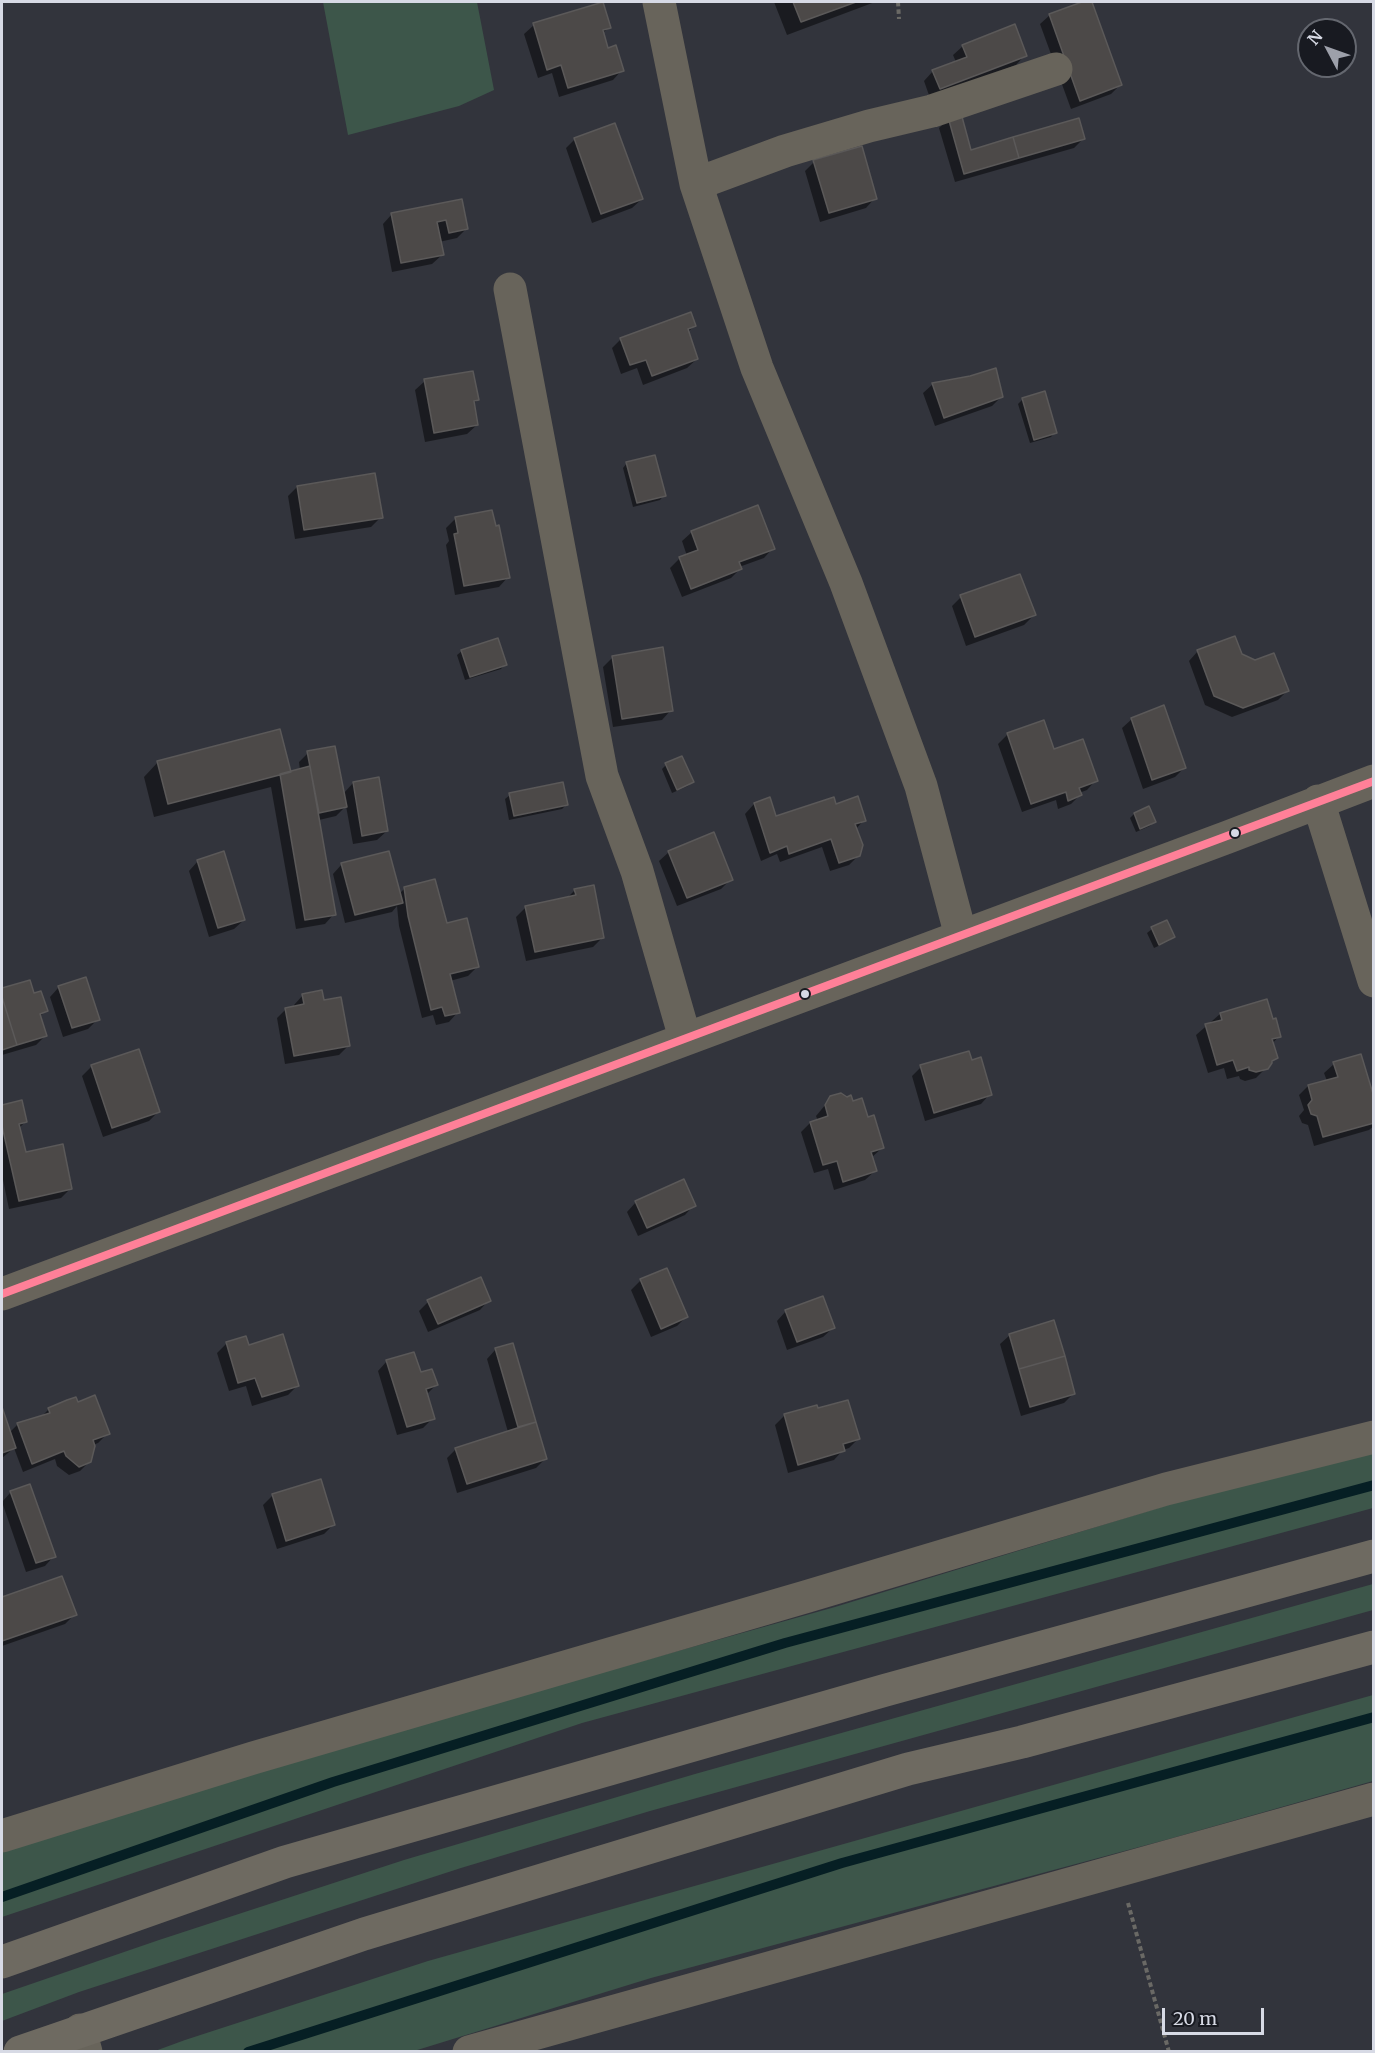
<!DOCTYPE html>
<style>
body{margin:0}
#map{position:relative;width:1375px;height:2053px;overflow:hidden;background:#32343c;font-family:Merriweather,serif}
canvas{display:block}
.frame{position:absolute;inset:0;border:3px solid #d7dae5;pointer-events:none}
.north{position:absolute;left:1297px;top:18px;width:60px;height:60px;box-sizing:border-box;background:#181a21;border:2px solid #64676f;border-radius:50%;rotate:311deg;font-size:16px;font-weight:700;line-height:24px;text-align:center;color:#d7dae5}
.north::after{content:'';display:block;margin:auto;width:21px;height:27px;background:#9da0aa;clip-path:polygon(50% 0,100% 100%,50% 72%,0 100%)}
.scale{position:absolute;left:1162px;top:2008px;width:102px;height:27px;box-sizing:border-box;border:3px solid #d7dae5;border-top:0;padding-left:8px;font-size:18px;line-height:21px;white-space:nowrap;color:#d7dae5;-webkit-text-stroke:4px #181a21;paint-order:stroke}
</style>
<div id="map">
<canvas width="1375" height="2053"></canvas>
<div class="frame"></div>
<div class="north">N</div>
<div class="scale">20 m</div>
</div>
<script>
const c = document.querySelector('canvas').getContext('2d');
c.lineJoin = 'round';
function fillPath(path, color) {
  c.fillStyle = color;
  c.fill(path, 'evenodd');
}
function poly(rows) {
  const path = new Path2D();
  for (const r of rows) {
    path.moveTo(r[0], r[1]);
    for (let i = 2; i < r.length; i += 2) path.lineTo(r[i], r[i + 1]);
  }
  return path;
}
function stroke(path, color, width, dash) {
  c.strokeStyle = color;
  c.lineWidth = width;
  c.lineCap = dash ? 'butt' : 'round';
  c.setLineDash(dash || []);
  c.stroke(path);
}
fillPath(poly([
 [323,2,477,2,494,90,459,106,348,135],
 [1373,1446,1373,1508,582,1723,2,1917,2,1852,399,1729,835,1607,1259,1477],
 [1373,1584,1373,1610,650,1811,461,1868,79,1992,2,2021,2,1994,159,1940,404,1860,695,1774],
 [1373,1695,1373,1781,1169,1839,651,1978,414,2051,155,2051,185,2040,428,1961]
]), '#3d564a');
fillPath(poly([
 [774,2,875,2,787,35],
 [1086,2,1090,2,1120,85,1111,94,1071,109,1040,24,1050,15],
 [534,25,609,27,602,34,607,50,622,70,613,80,559,97,552,73,538,78,524,34],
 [963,46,1025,55,1016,65,930,98,924,81,933,71,956,62,953,55],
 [949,118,970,152,1084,138,1074,148,955,182,939,128],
 [575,139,642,199,632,208,592,223,566,148],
 [814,162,875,198,866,208,820,222,805,171],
 [461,201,466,229,457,238,439,242,442,255,432,264,392,272,383,224,392,214],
 [694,326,687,333,697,359,687,368,643,385,637,368,621,374,612,348,621,339],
 [425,381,478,400,473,404,477,425,467,434,425,442,415,390],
 [933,384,1001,397,992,406,935,426,923,393],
 [1044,393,1055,432,1051,437,1030,443,1018,404,1022,400],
 [627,463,664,495,660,500,633,507,623,468],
 [297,487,381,517,371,527,295,539,288,496],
 [456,518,508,577,499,587,455,595,446,545,449,541,446,528],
 [692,532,773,548,764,558,739,567,740,569,731,578,682,597,670,568,680,558,687,556,682,541],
 [961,597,1034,615,1024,625,966,646,952,606],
 [462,651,505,664,501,669,465,680,457,655],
 [1198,651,1241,655,1287,691,1278,700,1232,717,1205,705,1189,661],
 [613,657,671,710,662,720,613,727,603,667],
 [1132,719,1184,768,1175,777,1143,789,1122,728],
 [1008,734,1053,751,1096,780,1087,790,1079,793,1080,795,1071,804,1058,809,1056,800,1022,812,998,744],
 [308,753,343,794,353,783,387,831,377,840,353,844,346,806,336,816,319,820,334,914,325,924,296,929,271,787,154,817,144,777,158,762,290,773,300,770,299,762],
 [666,765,692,782,688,786,672,793,662,769],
 [510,795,567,804,562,809,509,820,505,799],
 [769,799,775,818,864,820,856,829,859,855,849,865,830,871,822,847,780,862,777,854,761,861,745,814,754,804],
 [1134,814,1154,822,1150,826,1136,832,1130,818],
 [669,852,731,879,721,889,677,906,659,861],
 [198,861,244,920,234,929,209,937,189,871],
 [342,864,399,894,405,888,446,925,478,966,468,976,450,981,458,1012,449,1022,436,1025,433,1015,422,1018,399,926,397,906,392,912,345,923,333,874],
 [575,890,603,937,593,947,526,961,516,917,526,907,566,899],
 [1152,929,1174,937,1169,941,1154,948,1147,933],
 [29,981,33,995,46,1011,39,1017,45,1036,36,1045,2,1055,2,990],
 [59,987,98,1019,88,1029,63,1037,50,997],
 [303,995,323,1002,349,1045,339,1055,285,1064,277,1018,286,1009,294,1007,294,1005],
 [1266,1001,1279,1036,1272,1044,1276,1058,1256,1078,1245,1081,1240,1079,1239,1076,1227,1079,1224,1068,1208,1073,1196,1035,1220,1014],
 [971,1062,990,1094,981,1104,925,1121,912,1076,921,1067],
 [1334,1064,1374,1102,1374,1126,1369,1130,1314,1146,1308,1125,1302,1123,1299,1116,1304,1110,1299,1095,1308,1086,1327,1081,1324,1073],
 [92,1066,158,1112,149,1121,103,1137,82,1076],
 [831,1098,867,1119,882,1148,871,1158,875,1171,865,1180,834,1190,828,1169,814,1173,801,1132,810,1123,818,1121,816,1116],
 [21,1102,26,1121,19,1128,25,1154,71,1188,61,1198,9,1209,2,1175,2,1106],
 [636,1202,694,1205,685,1215,638,1236,627,1212],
 [641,1280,686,1317,677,1326,651,1337,631,1290],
 [489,1300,480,1310,428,1332,419,1311,428,1302],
 [786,1311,833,1328,823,1337,787,1350,777,1321],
 [1010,1335,1073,1394,1064,1403,1021,1416,1000,1344],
 [227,1343,248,1347,297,1386,288,1395,252,1406,246,1386,229,1391,217,1353],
 [512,1345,546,1458,536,1468,457,1493,447,1458,456,1449,508,1432,487,1359,496,1349],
 [387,1361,436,1385,426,1395,433,1418,423,1428,397,1435,378,1371],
 [77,1404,108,1433,98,1443,93,1445,90,1461,80,1471,69,1475,57,1466,55,1459,23,1472,14,1448,2,1458,2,1409,9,1433,18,1424,41,1417,49,1409],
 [817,1410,858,1439,849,1448,843,1450,834,1460,788,1473,775,1425,785,1415],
 [11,1492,54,1556,45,1566,26,1572,2,1502],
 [273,1495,333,1525,324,1534,277,1549,263,1505],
 [62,1578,75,1614,65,1624,2,1646,2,1599]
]), '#0007');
stroke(poly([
 [2,1897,333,1782,785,1643,1374,1485],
 [248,2052,842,1863,1374,1717]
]), '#061f24', 10);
const building = poly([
 [603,2,611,28,603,30,608,48,616,45,624,71,568,88,561,65,547,70,533,23,603,2],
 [793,2,856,2,801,22,793,2],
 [1082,2,1092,2,1122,85,1080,101,1049,14,1082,2],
 [1015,24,1027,56,940,89,932,70,967,57,962,45,1015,24],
 [961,113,971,150,1013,137,1019,158,964,174,948,117,961,113],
 [1079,118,1085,139,1019,158,1013,137,1079,118],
 [615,123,643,199,601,214,574,138,615,123],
 [862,146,877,199,829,213,813,160,862,146],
 [462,199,468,229,449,233,446,220,437,222,444,255,401,263,391,213,462,199],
 [691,312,696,326,688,329,698,359,652,376,646,360,630,365,620,338,691,312],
 [996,368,1003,397,944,418,932,383,970,376,996,368],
 [473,371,479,400,474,401,478,425,434,433,424,379,473,371],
 [1045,391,1057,433,1034,440,1022,398,1045,391],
 [655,455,666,496,637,503,626,462,655,455],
 [375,473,383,518,304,530,297,486,375,473],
 [758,505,775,549,739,562,742,569,691,589,679,557,698,550,691,531,758,505],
 [492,510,496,526,499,525,510,578,464,586,454,534,458,533,455,517,492,510],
 [1020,574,1036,615,975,637,960,595,1020,574],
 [1235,636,1242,654,1255,660,1274,653,1289,691,1243,708,1214,696,1197,650,1235,636],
 [498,638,507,665,470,677,461,650,498,638],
 [663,647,673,711,622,719,612,656,663,647],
 [1164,705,1186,768,1152,780,1131,718,1164,705],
 [1044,720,1054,749,1083,739,1098,781,1079,788,1082,795,1068,801,1066,792,1031,804,1007,733,1044,720],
 [280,729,291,772,168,804,157,761,280,729],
 [335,746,347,807,319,813,307,751,335,746],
 [682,756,694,782,677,790,665,763,682,756],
 [310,766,336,915,305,920,280,774,310,766],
 [379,777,388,831,362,836,353,782,379,777],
 [563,782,568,805,514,816,509,793,563,782],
 [858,796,866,821,855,824,863,845,860,856,839,863,831,839,789,854,787,846,770,853,754,803,770,797,776,816,834,797,836,804,858,796],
 [1149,806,1156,822,1140,829,1134,813,1149,806],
 [714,832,733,880,687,898,668,851,714,832],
 [224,851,245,920,218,928,197,860,224,851],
 [389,851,403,903,355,915,341,863,389,851],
 [435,879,447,923,467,918,479,967,450,974,460,1013,445,1016,442,1007,431,1010,408,916,404,887,435,879],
 [594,885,604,938,535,952,525,906,576,895,574,889,594,885],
 [1167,920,1175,937,1159,945,1151,927,1167,920],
 [86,977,100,1020,72,1028,58,986,86,977],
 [30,980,34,993,41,991,48,1011,40,1014,47,1036,17,1045,2,997,2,988,30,980],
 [322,990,324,1000,341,997,350,1046,294,1056,285,1008,304,1004,302,994,322,990],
 [2,997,17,1045,2,1050,2,997],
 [1267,999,1273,1019,1276,1018,1281,1037,1272,1039,1278,1058,1272,1061,1272,1063,1268,1069,1256,1072,1249,1070,1249,1067,1237,1071,1233,1060,1217,1065,1205,1024,1222,1020,1220,1013,1267,999],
 [139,1049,160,1112,112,1128,91,1065,139,1049],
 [969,1051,972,1060,981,1057,992,1095,934,1113,920,1065,969,1051],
 [1361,1054,1374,1097,1374,1123,1323,1137,1317,1116,1311,1114,1308,1105,1312,1100,1308,1085,1338,1077,1333,1062,1361,1054],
 [841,1093,847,1097,851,1095,853,1101,862,1098,868,1117,874,1115,884,1148,871,1152,877,1171,843,1182,837,1161,823,1165,810,1122,828,1116,825,1105,830,1096,841,1093],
 [22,1100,27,1122,19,1124,26,1152,63,1144,72,1189,19,1201,2,1126,2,1105,22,1100],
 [684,1179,696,1206,647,1228,635,1201,684,1179],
 [667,1268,688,1317,661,1329,640,1279,667,1268],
 [481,1277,491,1301,438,1324,427,1300,481,1277],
 [823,1296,835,1328,797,1342,785,1310,823,1296],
 [1054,1320,1065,1356,1019,1369,1009,1334,1054,1320],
 [283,1334,299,1386,262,1397,255,1378,238,1383,226,1342,246,1336,249,1345,283,1334],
 [513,1343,536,1422,518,1427,495,1348,513,1343],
 [414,1352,421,1372,432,1369,438,1385,426,1389,435,1419,407,1427,386,1360,414,1352],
 [1065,1356,1075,1394,1030,1407,1019,1369,1065,1356],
 [95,1395,110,1434,93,1440,95,1446,91,1462,79,1467,66,1456,64,1451,32,1464,17,1423,50,1413,48,1408,67,1400,76,1397,78,1402,95,1395],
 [848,1400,860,1439,843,1444,845,1451,798,1465,784,1414,817,1405,818,1408,848,1400],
 [2,1407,16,1448,2,1453,2,1407],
 [536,1422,547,1459,467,1484,455,1448,536,1422],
 [321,1479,335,1525,286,1541,272,1494,321,1479],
 [30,1484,56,1557,36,1563,10,1491,30,1484],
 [62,1576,77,1615,2,1641,2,1597,62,1576]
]);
fillPath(building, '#4c4948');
stroke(building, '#5b5959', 1.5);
stroke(poly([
 [898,2,899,19],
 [1128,1903,1169,2052]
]), '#6a6965', 4, [4.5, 3]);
stroke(poly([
 [659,2,696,184,757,368,846,583,921,786,961,936],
 [696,184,785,151,869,126,932,111,1056,69],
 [510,289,602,776,637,871,685,1038],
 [1318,801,1374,981],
 [2,1294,1228,837,1374,781],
 [2,1836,253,1758,805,1597,1166,1489,1374,1437],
 [80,2030,86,2052],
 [469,2052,1374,1799]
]), '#68645b', 33);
stroke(poly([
 [2,1962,285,1862,886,1690,1374,1556],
 [20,2052,364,1934,908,1769,1022,1742,1374,1647]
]), '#6e6a61', 33);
stroke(poly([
 [2,1294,1374,781]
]), '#ff8098', 8);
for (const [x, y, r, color] of [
 [1235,833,5,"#d7dae5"],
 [805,994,5,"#d7dae5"]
]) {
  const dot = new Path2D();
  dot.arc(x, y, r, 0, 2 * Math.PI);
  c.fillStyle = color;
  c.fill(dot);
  stroke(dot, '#181a21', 2);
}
</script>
